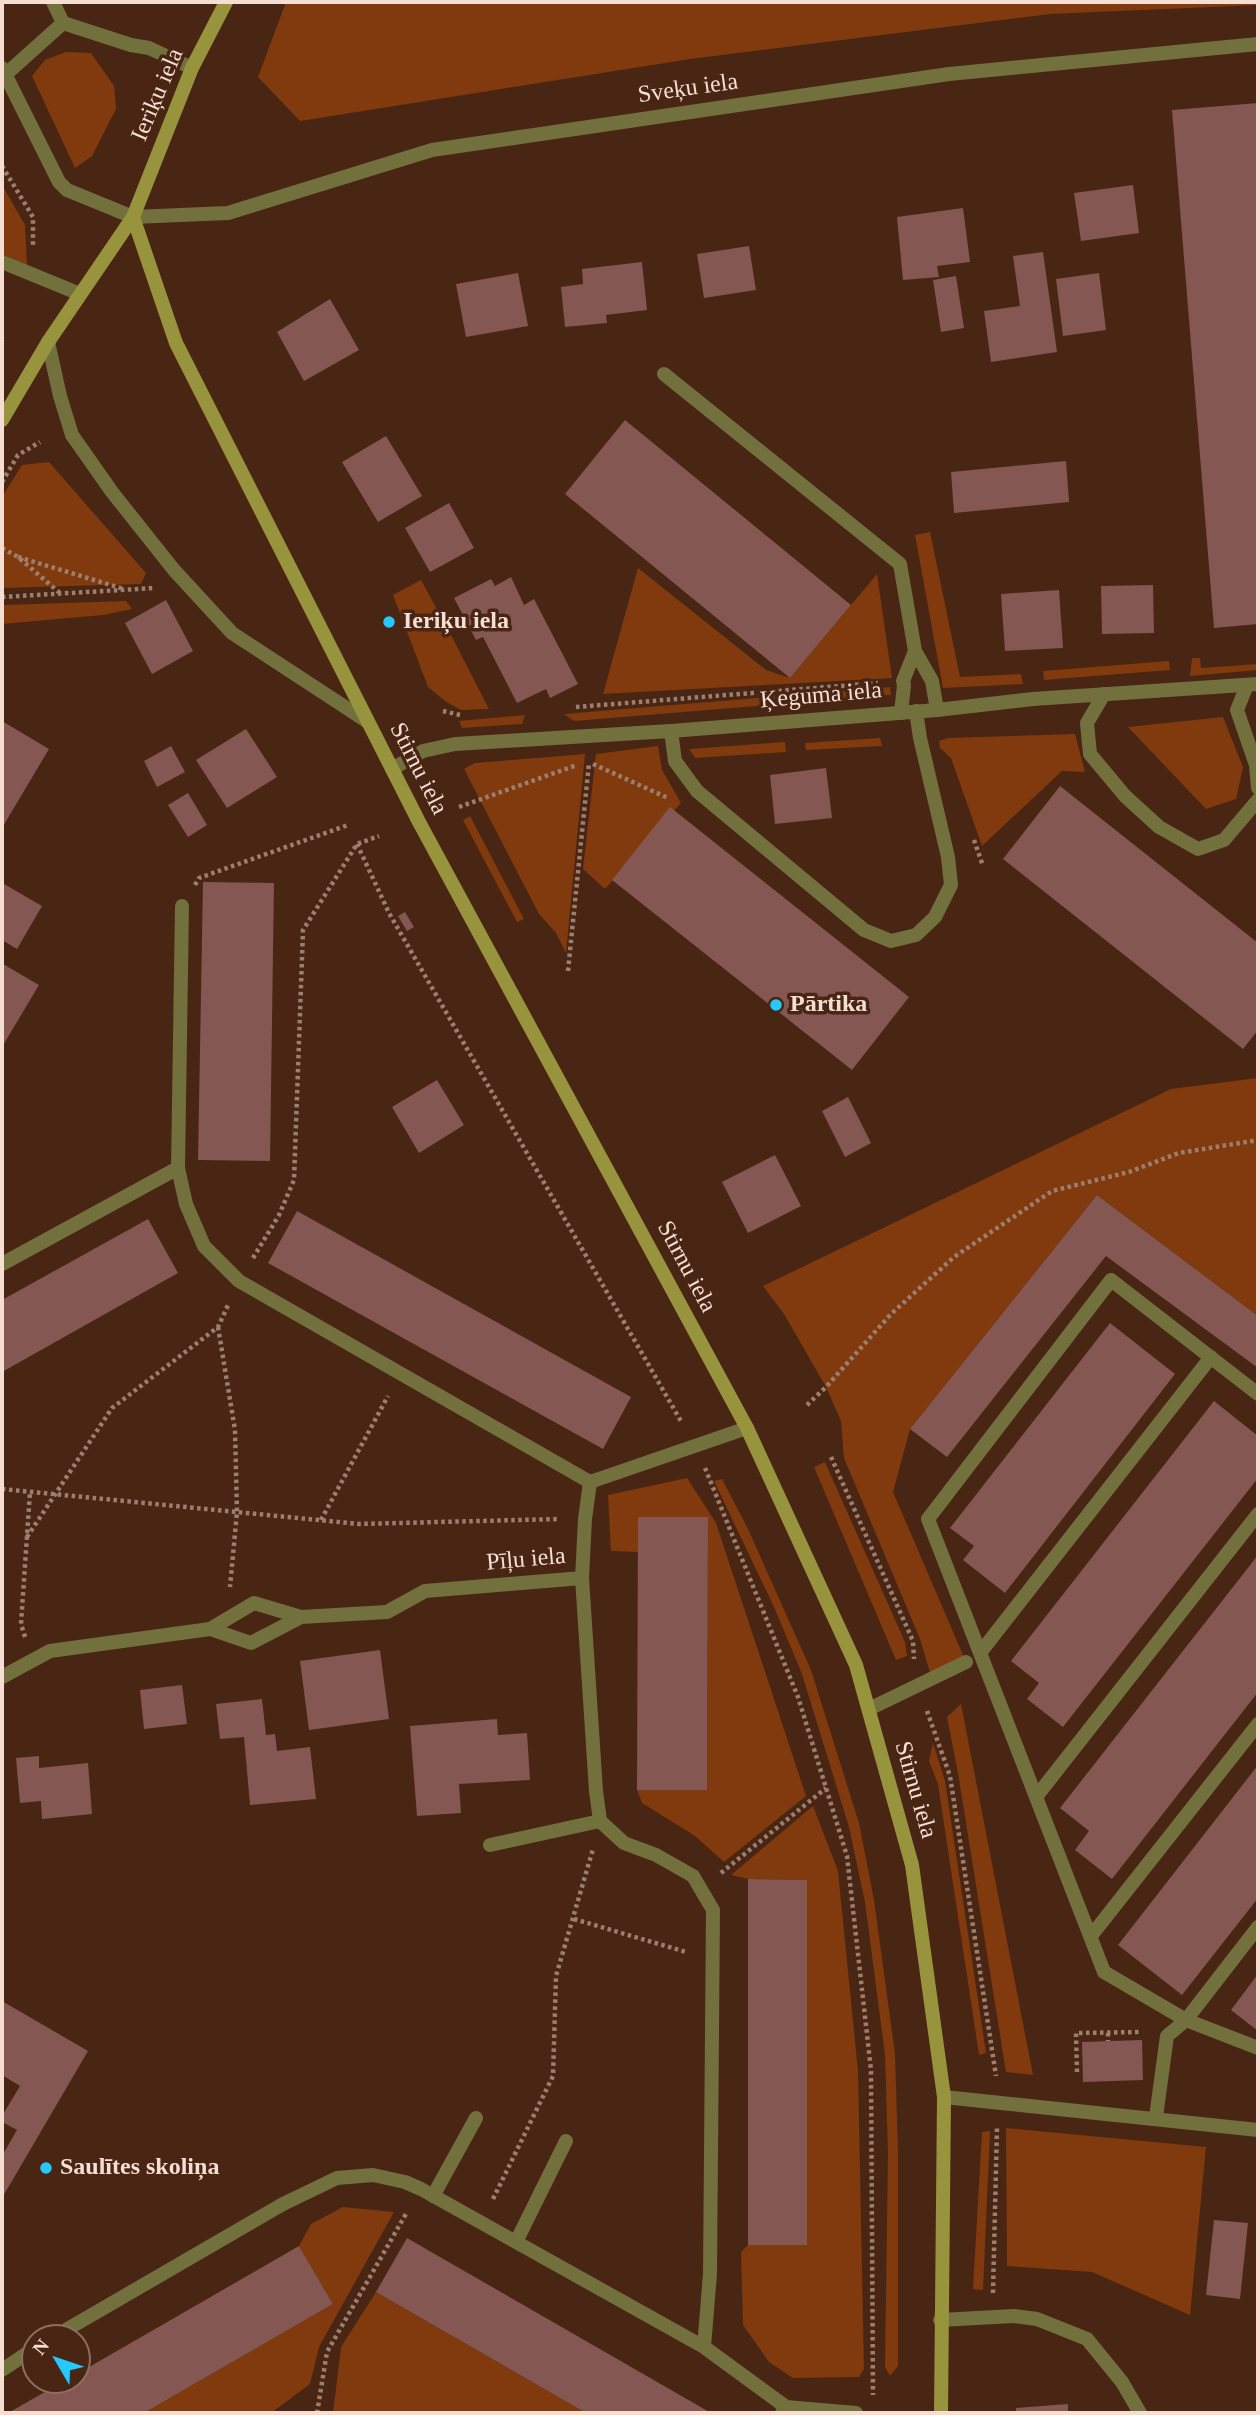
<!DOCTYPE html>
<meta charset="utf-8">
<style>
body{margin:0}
#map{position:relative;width:1260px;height:2415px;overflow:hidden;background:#492513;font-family:Georgia,serif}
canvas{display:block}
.frame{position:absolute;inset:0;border:4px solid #f6ded3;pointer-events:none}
.north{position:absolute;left:21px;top:2324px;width:70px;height:70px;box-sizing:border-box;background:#492513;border:2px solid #8e6f60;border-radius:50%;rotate:309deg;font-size:19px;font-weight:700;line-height:28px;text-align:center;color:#f6ded3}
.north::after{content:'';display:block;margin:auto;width:24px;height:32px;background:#26c9fe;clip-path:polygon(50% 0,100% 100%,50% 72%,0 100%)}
</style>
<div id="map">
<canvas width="1260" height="2415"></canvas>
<div class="frame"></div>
<div class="north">N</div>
</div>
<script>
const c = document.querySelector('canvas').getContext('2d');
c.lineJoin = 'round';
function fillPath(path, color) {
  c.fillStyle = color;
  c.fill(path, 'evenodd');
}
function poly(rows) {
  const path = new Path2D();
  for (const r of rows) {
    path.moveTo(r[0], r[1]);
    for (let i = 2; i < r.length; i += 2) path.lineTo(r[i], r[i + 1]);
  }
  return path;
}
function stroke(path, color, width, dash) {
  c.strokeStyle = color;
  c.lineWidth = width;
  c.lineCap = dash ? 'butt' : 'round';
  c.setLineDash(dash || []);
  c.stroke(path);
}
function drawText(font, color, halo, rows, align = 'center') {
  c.font = font + ' Georgia,serif';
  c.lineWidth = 7;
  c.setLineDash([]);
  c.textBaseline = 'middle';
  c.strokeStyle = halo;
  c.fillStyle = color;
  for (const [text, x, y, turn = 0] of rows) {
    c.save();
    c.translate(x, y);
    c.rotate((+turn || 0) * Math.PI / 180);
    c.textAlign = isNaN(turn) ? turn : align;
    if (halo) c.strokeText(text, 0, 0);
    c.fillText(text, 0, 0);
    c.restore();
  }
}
fillPath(poly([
 [286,2,1258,2,1258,5,1050,14,690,59,300,121,258,77],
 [66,52,91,53,114,86,116,109,92,156,75,168,32,76,45,60],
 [2,185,25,225,27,265,2,254],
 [49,462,146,573,141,584,2,588,2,497,22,465],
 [930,532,960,677,1021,674,1023,684,943,688,915,535],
 [638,568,766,670,790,678,877,574,892,678,603,694],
 [421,580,452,637,489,709,461,710,445,701,428,687,393,595],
 [126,601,132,609,103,615,2,624,2,605],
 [1192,658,1200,658,1201,668,1258,664,1258,670,1190,676],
 [1169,661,1170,670,1044,680,1043,671],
 [890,687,891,695,574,721,564,714],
 [525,715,522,724,462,728,459,721],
 [1223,717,1243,767,1236,799,1206,809,1128,727],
 [1075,734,1085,772,1062,771,982,846,951,758,940,748,939,741,948,738],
 [880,738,882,746,806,750,805,743],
 [785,742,786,752,695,758,689,749],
 [658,746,662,770,681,803,605,889,583,869,596,754],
 [585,754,566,953,556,933,539,914,464,769,475,763],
 [470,816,524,919,517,922,463,820],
 [1258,1078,1258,1316,1097,1195,910,1429,893,1492,966,1662,932,1679,920,1639,844,1458,841,1421,826,1387,784,1314,763,1286,1171,1089],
 [825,1462,905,1642,907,1656,896,1660,814,1467],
 [687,1478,716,1523,806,1796,724,1862,695,1836,642,1803,637,1790,707,1790,708,1517,638,1517,638,1552,611,1551,608,1495],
 [722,1479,748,1529,811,1670,859,1823,874,1900,895,2054,898,2152,898,2366,890,2376,885,2367,888,2152,885,2055,865,1902,849,1827,802,1674,774,1607,714,1481],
 [961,1704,1033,2075,1006,2072,958,1773,947,1717],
 [933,1743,945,1781,986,2053,979,2055,938,1784,929,1761],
 [813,1806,838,1871,858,2071,864,2369,859,2377,793,2378,769,2362,743,2325,741,2252,748,2245,807,2245,807,1880,748,1879,731,1875],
 [1006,2128,1206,2147,1190,2315,1092,2272,1007,2266],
 [990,2131,983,2290,973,2289,982,2132],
 [343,2207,394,2212,319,2347,310,2384,271,2413,144,2413,333,2304,299,2246,311,2224],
 [376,2292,586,2413,333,2413,341,2347]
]), '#813a0d');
fillPath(poly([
 [1258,103,1258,624,1214,628,1172,110],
 [1133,185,1139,233,1081,241,1074,193],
 [963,208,970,262,937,266,939,277,903,280,897,217],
 [749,246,756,290,704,298,697,254],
 [1043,252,1057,352,991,362,984,311,1020,306,1013,256],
 [642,262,647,310,606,315,607,323,565,327,561,287,583,284,582,269],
 [518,273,528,326,466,337,456,284],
 [1099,273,1106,330,1063,336,1056,279],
 [956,276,964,328,941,332,933,280],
 [330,299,359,350,304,381,277,332],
 [625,420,851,605,790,678,565,494],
 [386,436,422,496,378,522,342,462],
 [1066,461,1069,502,954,513,951,472],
 [449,503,474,548,430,572,405,528],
 [511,577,524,605,534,599,578,684,550,698,546,689,517,703,483,637,476,640,454,598,491,579,495,586],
 [1153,585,1154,633,1102,634,1101,586],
 [1059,590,1063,648,1005,651,1001,594],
 [166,600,193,651,152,674,125,623],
 [2,721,49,749,2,828],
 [246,729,277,777,227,808,196,760],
 [171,746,185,772,157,787,144,761],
 [826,768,832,818,775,824,770,775],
 [1060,786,1258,943,1258,1030,1243,1049,1003,859],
 [188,793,207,825,188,837,168,805],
 [670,807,909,997,852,1070,612,880],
 [203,882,274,883,270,1161,198,1160],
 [4,884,42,906,17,949,2,940,2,889],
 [405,912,414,927,407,931,398,916],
 [3,964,39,985,2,1047,2,967],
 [437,1080,464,1125,419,1153,392,1107],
 [848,1097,871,1143,845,1157,822,1111],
 [775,1155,801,1206,748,1233,722,1182],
 [1097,1195,1258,1316,1258,1368,1106,1256,947,1457,910,1429],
 [297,1211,631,1397,603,1449,268,1263],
 [148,1219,178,1273,2,1372,2,1300],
 [1110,1323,1175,1374,1005,1593,963,1560,974,1546,950,1528],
 [1214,1401,1258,1436,1258,1478,1063,1727,1027,1699,1039,1683,1011,1661],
 [638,1517,708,1517,707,1790,637,1790],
 [1258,1555,1258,1692,1112,1879,1075,1850,1089,1831,1060,1808],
 [380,1650,389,1719,309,1730,300,1661],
 [182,1685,187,1724,144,1729,140,1690],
 [262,1699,266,1735,275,1734,277,1751,310,1747,316,1799,250,1805,244,1737,220,1739,216,1704],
 [497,1719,498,1735,527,1733,530,1780,459,1784,461,1813,417,1816,410,1726],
 [39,1756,39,1768,88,1763,92,1814,42,1819,41,1801,20,1803,16,1758],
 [1258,1765,1258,1898,1182,1995,1118,1945],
 [748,1879,807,1880,807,2245,748,2245],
 [1258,1974,1258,2031,1231,2010],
 [2,2001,88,2051,2,2198,2,2156,17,2130,2,2122,2,2116,20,2086,2,2075],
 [1142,2040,1143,2080,1083,2082,1082,2042],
 [1214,2220,1248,2223,1240,2299,1206,2295],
 [407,2238,711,2413,586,2413,376,2292],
 [299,2246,333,2304,144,2413,8,2413,66,2380,77,2380,77,2374],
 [1068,2404,1068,2413,1016,2413,1016,2408]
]), '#845752');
stroke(poly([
 [2,166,33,217,33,248],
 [2,341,3,342],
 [2,482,18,455,40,442],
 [2,548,18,557,61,594],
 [18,557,124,589],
 [2,597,155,588],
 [576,707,878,683],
 [443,711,460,715],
 [593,764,668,798],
 [459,807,577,765],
 [974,840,983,866],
 [357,844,389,913,682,1423],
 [195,885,199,878,348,825],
 [568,971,589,763],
 [253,1258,279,1215,294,1180,303,930,357,844,379,836],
 [218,1327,235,1430,237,1512,230,1587],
 [807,1405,826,1387,891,1314,954,1257,1052,1191,1129,1172,1179,1153,1258,1140],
 [831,1457,913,1641,914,1659],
 [705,1468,798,1697,847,1856,871,2070,873,2395],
 [2,1489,359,1524,559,1519],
 [321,1520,388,1396],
 [27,1537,112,1408,218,1327,229,1303],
 [25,1637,21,1624,30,1492],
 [927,1711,950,1776,996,2076],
 [721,1873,826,1788],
 [574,1919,686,1952],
 [1108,2033,1108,2041],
 [1077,2072,1076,2033,1141,2032],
 [493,2199,553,2076,556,1976,593,1849],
 [993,2293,997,2127],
 [317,2413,327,2352,407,2212]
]), '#9d7f70', 4.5, [3.5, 3.5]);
stroke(poly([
 [53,2,63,23,131,45,149,48,192,68],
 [2,68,59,182,67,190,133,217],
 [5,75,63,23],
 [2,262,80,294],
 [48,342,60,396,72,435,112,492,174,570,232,633,368,722],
 [664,374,900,564,915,651,932,681,937,710],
 [1247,685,1237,710,1256,765,1258,788],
 [1104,694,1087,723,1090,754,1125,796,1159,827,1198,849,1224,840,1258,800],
 [901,713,904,685,903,681,915,651],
 [671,731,675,761,697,791,864,930,891,941,916,935,935,917,951,885,948,857,920,738,916,711],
 [178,1168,182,906],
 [2,1264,178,1168,186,1204,204,1246,239,1281,590,1482],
 [1258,1394,1111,1280,928,1519,1104,1972,1186,2020,1258,2048],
 [582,1578,596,1791,600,1821,624,1843,656,1855,693,1876,713,1910,710,2274,704,2347],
 [980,1653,1211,1357],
 [869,1709,966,1662],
 [1036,1797,1258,1514],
 [490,1845,600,1821],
 [1091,1936,1258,1724],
 [944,2097,1258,2130],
 [1156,2117,1167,2036,1186,2020,1258,1927],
 [433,2196,476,2118],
 [516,2242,566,2141],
 [940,2320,1014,2316,1037,2319,1087,2339,1122,2382,1140,2413],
 [52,2338,283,2204,337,2178,373,2175,405,2182,421,2189,704,2347,786,2407,782,2413],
 [2,2370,35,2348],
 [786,2407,856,2413]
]), '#72703d', 14);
stroke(poly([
 [133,217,228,213,432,150,949,74,1258,44],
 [392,769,423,751,455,744,671,731,937,710,1033,699,1258,684],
 [210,1629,251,1643,301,1617],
 [2,1677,50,1651,210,1629,254,1603,301,1617,387,1612,425,1591,582,1578,585,1519,590,1482,747,1428]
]), '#72703d', 14);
stroke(poly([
 [133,217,176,343,419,822,747,1428,856,1665,912,1865,944,2097,941,2413],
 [2,420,48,342,133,217,192,68,226,2]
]), '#97943d', 14);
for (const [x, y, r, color] of [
 [389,622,7,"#26c9fe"],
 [776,1005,7,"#26c9fe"],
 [46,2168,7,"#26c9fe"]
]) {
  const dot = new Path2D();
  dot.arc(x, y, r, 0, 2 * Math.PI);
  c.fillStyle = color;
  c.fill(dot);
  stroke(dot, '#492513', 2.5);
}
drawText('24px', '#f6ded3', '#492513', [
 ["Sveķu iela",688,89,-8],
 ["Ieriķu iela",158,95,-67],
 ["Ķeguma iela",821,696,-5],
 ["Stirnu iela",418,769,63],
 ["Stirnu iela",686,1267,62],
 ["Pīļu iela",526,1560,-5],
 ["Stirnu iela",915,1790,74]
]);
drawText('bold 24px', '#f6ded3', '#492513', [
 ["Ieriķu iela",403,622],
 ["Pārtika",790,1005],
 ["Saulītes skoliņa",60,2168]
], 'left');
</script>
